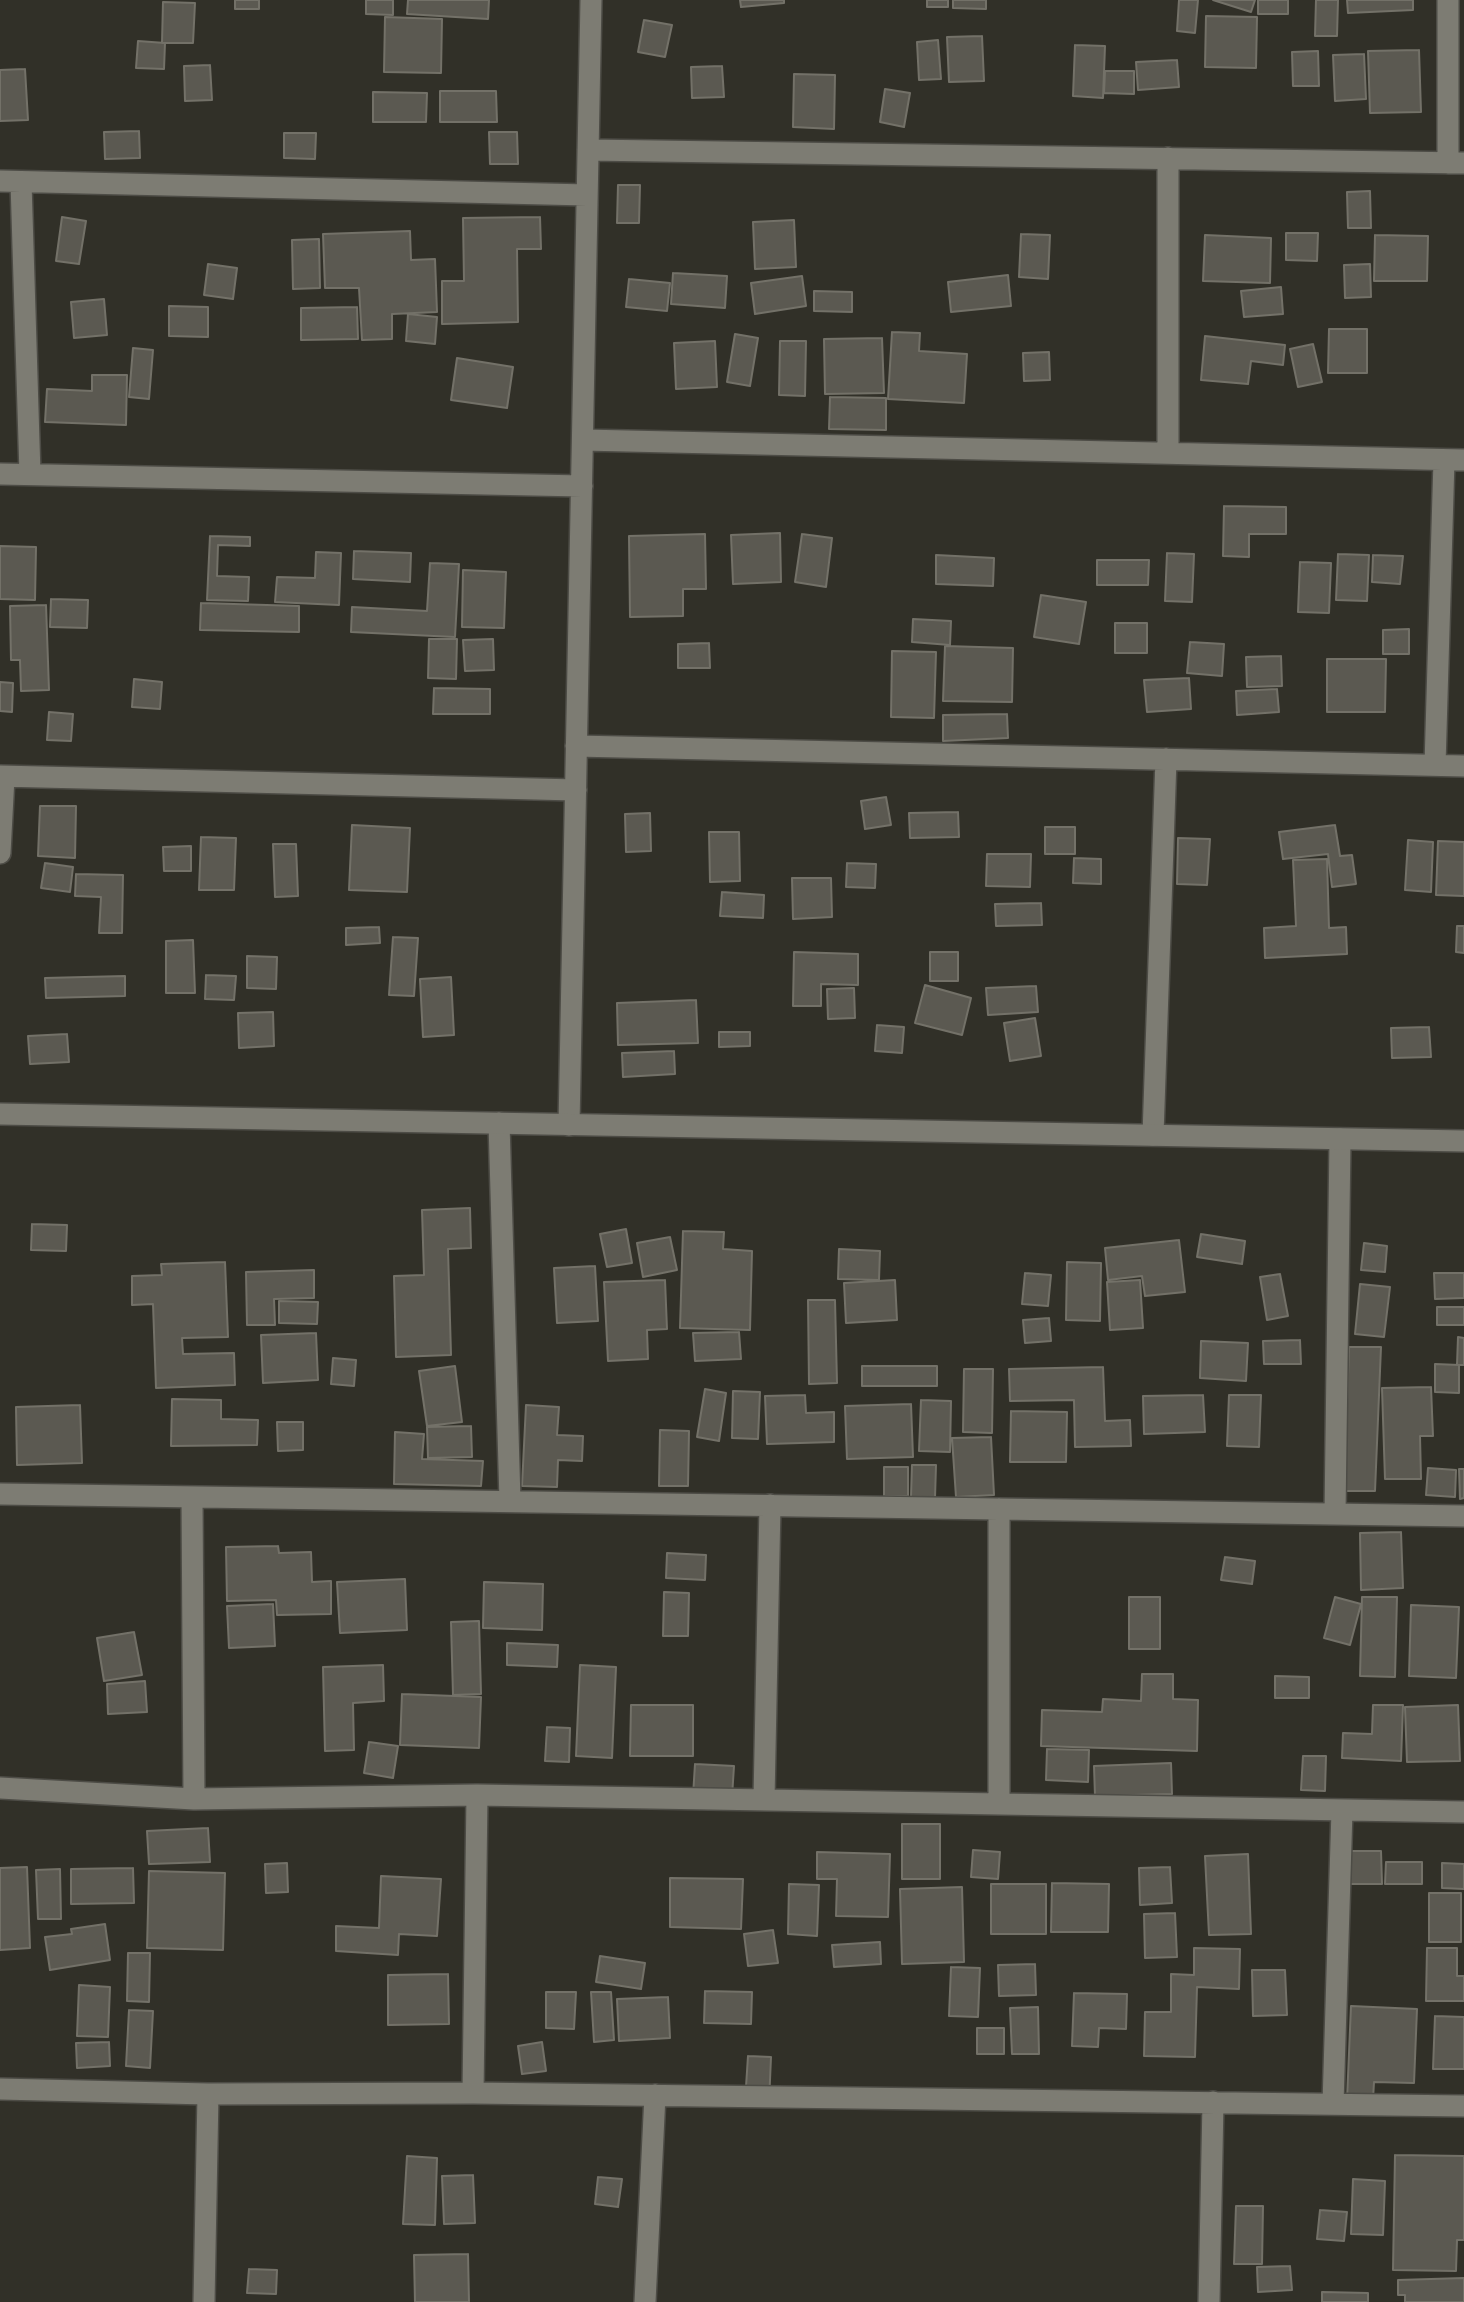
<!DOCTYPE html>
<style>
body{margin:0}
canvas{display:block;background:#313028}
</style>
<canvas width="1464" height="2302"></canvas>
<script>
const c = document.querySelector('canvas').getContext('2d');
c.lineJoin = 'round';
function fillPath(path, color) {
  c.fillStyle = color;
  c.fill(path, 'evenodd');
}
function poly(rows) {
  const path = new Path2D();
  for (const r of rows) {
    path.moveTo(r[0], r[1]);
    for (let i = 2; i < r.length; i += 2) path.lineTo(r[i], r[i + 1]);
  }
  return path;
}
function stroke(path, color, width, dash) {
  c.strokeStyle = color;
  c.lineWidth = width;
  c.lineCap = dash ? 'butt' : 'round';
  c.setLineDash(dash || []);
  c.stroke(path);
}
const building = poly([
 [235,0,259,0,259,9,235,9,235,0],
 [366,0,393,0,393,15,366,14,366,0],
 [408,0,489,0,488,19,407,14,408,0],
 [740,0,784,0,784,3,741,7,740,0],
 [927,0,948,0,948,7,927,7,927,0],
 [953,0,986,0,986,9,953,8,953,0],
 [1179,0,1198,0,1195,33,1177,31,1179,0],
 [1213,0,1255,0,1251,12,1213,0],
 [1258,0,1288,0,1288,14,1258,14,1258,0],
 [1316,0,1338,0,1337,36,1315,36,1316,0],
 [1347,0,1413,0,1413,10,1348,13,1347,0],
 [163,2,195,3,193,43,162,43,163,2],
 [1206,16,1257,17,1256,68,1205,67,1206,16],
 [385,17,442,19,441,73,384,72,385,17],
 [644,20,672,25,665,57,638,52,644,20],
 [982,36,984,81,949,82,947,37,982,36],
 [938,40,941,79,919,80,917,42,938,40],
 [138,41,165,43,164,69,136,68,138,41],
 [1075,45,1105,46,1103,98,1073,96,1075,45],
 [1419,50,1421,112,1370,113,1368,51,1419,50],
 [1318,51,1319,86,1293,86,1292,52,1318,51],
 [1364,54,1366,99,1335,101,1333,55,1364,54],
 [1177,60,1179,87,1138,90,1136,62,1177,60],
 [210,65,212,100,185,101,184,66,210,65],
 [722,66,724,97,692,98,691,67,722,66],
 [25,69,28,120,0,121,0,70,25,69],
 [1105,71,1134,71,1134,94,1104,93,1105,71],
 [794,74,835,75,834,129,793,127,794,74],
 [885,89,910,93,904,127,880,122,885,89],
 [440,91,496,91,497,122,440,122,440,91],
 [373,92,427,93,426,122,373,122,373,92],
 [139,131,140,158,105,159,104,132,139,131],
 [489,132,517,132,518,164,490,164,489,132],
 [284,133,316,133,315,159,284,158,284,133],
 [618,185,640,185,639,223,617,223,618,185],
 [1370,191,1371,228,1348,228,1347,192,1370,191],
 [62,217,86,221,79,264,56,261,62,217],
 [540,217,541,249,517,249,518,322,442,324,442,281,464,281,463,218,540,217],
 [794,220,796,267,755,269,753,222,794,220],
 [410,231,411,260,435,259,437,312,392,314,392,339,362,340,359,288,325,288,323,234,410,231],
 [1286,233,1318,233,1317,261,1286,260,1286,233],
 [1021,234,1050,235,1048,279,1019,277,1021,234],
 [1205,235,1271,238,1270,283,1203,281,1205,235],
 [1375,235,1428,236,1427,281,1374,281,1375,235],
 [319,239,320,288,293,289,292,240,319,239],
 [208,264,237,268,233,299,204,295,208,264],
 [1370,264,1371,297,1345,298,1344,265,1370,264],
 [673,273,727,276,725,308,671,304,673,273],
 [1008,275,1011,306,951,312,948,282,1008,275],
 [802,276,806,306,755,314,751,283,802,276],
 [629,279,670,283,667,311,626,307,629,279],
 [1281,287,1283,314,1244,317,1241,291,1281,287],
 [814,291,852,292,852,312,814,311,814,291],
 [104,299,107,335,74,338,71,302,104,299],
 [169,306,208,307,208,337,169,336,169,306],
 [357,307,358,339,301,340,301,308,357,307],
 [408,314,437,317,435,344,406,341,408,314],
 [1329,329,1367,329,1367,373,1328,373,1329,329],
 [892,332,920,333,919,351,967,354,964,403,888,399,892,332],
 [735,334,758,338,750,386,727,382,735,334],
 [1205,336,1285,345,1283,365,1251,361,1248,384,1201,380,1205,336],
 [882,338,884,393,825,394,824,339,882,338],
 [715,341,717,387,676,389,674,343,715,341],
 [780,341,806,341,805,396,779,395,780,341],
 [1313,344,1322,382,1298,387,1290,349,1313,344],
 [133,348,153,350,149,399,129,397,133,348],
 [1049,352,1050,380,1024,381,1023,353,1049,352],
 [457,358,513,367,507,408,451,400,457,358],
 [92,375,127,375,126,425,45,422,47,389,92,391,92,375],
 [830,397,886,398,886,430,829,429,830,397],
 [1224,506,1286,507,1286,534,1249,534,1249,557,1223,556,1224,506],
 [780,533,781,582,733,584,731,535,780,533],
 [705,534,706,589,683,589,683,616,630,617,629,536,705,534],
 [802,534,832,538,826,587,795,582,802,534],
 [210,536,250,537,250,546,218,545,217,576,249,577,248,601,207,600,210,536],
 [0,546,36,547,35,600,0,599,0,546],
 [354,551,411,553,410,582,353,579,354,551],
 [316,552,341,553,339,605,275,602,277,577,315,578,316,552],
 [1167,553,1194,554,1192,602,1165,601,1167,553],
 [1338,554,1369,555,1367,601,1336,600,1338,554],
 [936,555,994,558,993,586,936,584,936,555],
 [1373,555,1403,556,1400,584,1372,582,1373,555],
 [1097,560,1149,560,1148,585,1097,585,1097,560],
 [1300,562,1331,563,1329,613,1298,612,1300,562],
 [430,563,459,564,455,637,351,632,352,607,427,611,430,563],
 [463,570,506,572,504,628,462,627,463,570],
 [1041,595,1086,602,1079,644,1034,637,1041,595],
 [51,599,88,600,87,628,50,627,51,599],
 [201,603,299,606,299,632,200,630,201,603],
 [46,605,49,690,21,691,20,660,11,660,10,606,46,605],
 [913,619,951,621,950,645,912,642,913,619],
 [1115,623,1147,623,1147,653,1115,653,1115,623],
 [1409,629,1409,654,1383,654,1383,630,1409,629],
 [429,639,457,639,456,679,428,678,429,639],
 [493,639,494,670,465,671,463,640,493,639],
 [1190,642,1224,644,1222,676,1187,673,1190,642],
 [709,643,710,668,678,668,678,644,709,643],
 [945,646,1013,648,1012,702,943,701,945,646],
 [892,651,936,652,934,718,891,717,892,651],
 [1281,656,1282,686,1247,687,1246,657,1281,656],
 [1327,659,1386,659,1385,712,1327,712,1327,659],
 [1189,678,1191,709,1147,712,1144,680,1189,678],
 [134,679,162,682,160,709,132,707,134,679],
 [0,682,13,683,12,712,0,711,0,682],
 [434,688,490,689,490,714,433,714,434,688],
 [1277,689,1279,712,1237,715,1236,691,1277,689],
 [49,712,73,714,71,741,47,740,49,712],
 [1007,714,1008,738,943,741,943,715,1007,714],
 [886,797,891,825,865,829,861,801,886,797],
 [40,806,76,806,75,858,38,856,40,806],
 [958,812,959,837,910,838,909,813,958,812],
 [650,813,651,851,626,852,625,814,650,813],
 [352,825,410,828,407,892,349,890,352,825],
 [1335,825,1340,856,1352,855,1356,884,1332,887,1328,854,1283,859,1279,832,1335,825],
 [1045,827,1075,827,1075,854,1045,854,1045,827],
 [709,832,739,832,740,881,710,882,709,832],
 [201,837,236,838,234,890,199,890,201,837],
 [1178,838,1210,839,1207,885,1177,884,1178,838],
 [1408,840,1433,842,1431,892,1405,890,1408,840],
 [1438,841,1464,842,1464,896,1436,895,1438,841],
 [273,844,296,844,298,896,275,897,273,844],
 [191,846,191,871,164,871,163,847,191,846],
 [987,854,1031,854,1030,887,986,886,987,854],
 [1074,858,1101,859,1101,884,1073,883,1074,858],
 [1327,859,1329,928,1346,927,1347,954,1265,958,1264,928,1296,926,1293,860,1327,859],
 [45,863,73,867,70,892,41,888,45,863],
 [847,863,876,864,875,888,846,887,847,863],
 [76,874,123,875,122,933,99,933,101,897,75,896,76,874],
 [792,878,831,878,832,917,793,919,792,878],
 [722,892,764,895,763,918,720,916,722,892],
 [1041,903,1042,925,996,926,995,904,1041,903],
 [1457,926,1464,926,1464,953,1456,952,1457,926],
 [379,927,380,943,346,945,346,928,379,927],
 [393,937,418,938,414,996,389,995,393,937],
 [193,940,195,993,166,993,166,941,193,940],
 [794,952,858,954,858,985,821,984,821,1006,793,1006,794,952],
 [930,952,958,952,958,981,930,981,930,952],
 [247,956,277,957,276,989,247,988,247,956],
 [206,975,236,976,234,1000,205,999,206,975],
 [125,976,125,996,46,998,45,978,125,976],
 [451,977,454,1035,423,1037,420,979,451,977],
 [925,985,971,998,962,1035,915,1023,925,985],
 [1036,986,1038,1012,988,1015,986,988,1036,986],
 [854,988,855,1018,828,1019,827,989,854,988],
 [696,1000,698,1043,618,1045,617,1003,696,1000],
 [273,1012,274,1046,239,1048,238,1013,273,1012],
 [1035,1018,1041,1056,1010,1061,1004,1023,1035,1018],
 [877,1025,904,1027,902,1053,875,1051,877,1025],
 [1429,1027,1431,1057,1392,1058,1391,1028,1429,1027],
 [719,1032,750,1032,750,1046,719,1047,719,1032],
 [67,1034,69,1062,30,1064,28,1036,67,1034],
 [674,1051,675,1074,623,1077,622,1053,674,1051],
 [470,1208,471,1248,448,1249,451,1355,396,1357,394,1276,424,1275,422,1210,470,1208],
 [32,1224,67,1225,66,1251,31,1250,32,1224],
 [626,1229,632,1263,607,1267,600,1234,626,1229],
 [683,1231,724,1232,723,1249,752,1251,750,1330,680,1328,683,1231],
 [1201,1234,1245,1241,1242,1264,1197,1257,1201,1234],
 [670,1237,677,1270,643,1277,637,1243,670,1237],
 [1179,1240,1185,1292,1145,1296,1142,1276,1108,1280,1105,1248,1179,1240],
 [1364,1243,1387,1246,1385,1272,1361,1270,1364,1243],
 [839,1249,880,1251,879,1280,838,1279,839,1249],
 [225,1262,228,1337,182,1338,183,1354,234,1353,235,1385,156,1388,153,1304,132,1305,132,1276,162,1275,161,1264,225,1262],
 [1067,1262,1101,1263,1100,1321,1066,1320,1067,1262],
 [595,1266,598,1321,557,1323,554,1268,595,1266],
 [314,1270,314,1298,274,1299,275,1325,247,1325,246,1272,314,1270],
 [1025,1273,1051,1275,1048,1306,1022,1304,1025,1273],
 [1434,1273,1464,1273,1464,1298,1435,1299,1434,1273],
 [1280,1274,1288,1316,1267,1320,1260,1277,1280,1274],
 [665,1280,667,1329,647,1330,648,1359,608,1361,604,1282,665,1280],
 [895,1280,897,1320,846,1323,844,1283,895,1280],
 [1140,1280,1143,1328,1110,1330,1107,1282,1140,1280],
 [1360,1284,1390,1287,1384,1337,1355,1334,1360,1284],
 [808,1300,835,1300,837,1383,809,1384,808,1300],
 [279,1301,318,1302,317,1324,279,1323,279,1301],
 [1437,1307,1464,1307,1464,1325,1437,1325,1437,1307],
 [1049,1318,1051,1341,1025,1343,1023,1320,1049,1318],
 [739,1332,741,1359,695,1361,693,1333,739,1332],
 [316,1333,318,1380,263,1383,261,1335,316,1333],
 [1458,1337,1464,1338,1464,1365,1457,1365,1458,1337],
 [1300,1340,1301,1364,1264,1364,1263,1341,1300,1340],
 [1201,1341,1248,1343,1246,1381,1200,1378,1201,1341],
 [1349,1347,1381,1347,1375,1491,1344,1491,1349,1347],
 [333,1358,356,1360,354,1386,331,1384,333,1358],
 [1435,1364,1459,1365,1459,1393,1435,1392,1435,1364],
 [455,1366,462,1422,427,1426,419,1371,455,1366],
 [862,1366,937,1366,937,1386,862,1386,862,1366],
 [1103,1367,1105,1421,1130,1420,1131,1446,1075,1447,1074,1400,1010,1401,1009,1369,1103,1367],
 [964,1369,993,1369,992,1433,963,1432,964,1369],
 [1431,1387,1433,1436,1420,1436,1421,1479,1385,1479,1382,1388,1431,1387],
 [705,1389,726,1393,719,1441,697,1437,705,1389],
 [733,1391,760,1392,758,1439,732,1438,733,1391],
 [805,1395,806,1413,834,1412,834,1442,767,1444,765,1396,805,1395],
 [1203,1395,1205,1432,1144,1434,1143,1396,1203,1395],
 [1229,1395,1261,1395,1259,1447,1227,1446,1229,1395],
 [172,1399,221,1400,221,1419,258,1420,257,1445,171,1446,172,1399],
 [921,1400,951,1401,950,1452,919,1451,921,1400],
 [911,1404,913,1457,847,1459,845,1406,911,1404],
 [80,1405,82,1463,17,1465,16,1407,80,1405],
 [526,1405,559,1407,557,1435,583,1436,582,1461,558,1460,557,1487,522,1486,526,1405],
 [1011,1411,1067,1412,1066,1462,1010,1462,1011,1411],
 [277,1422,303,1422,303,1450,278,1451,277,1422],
 [471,1426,472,1457,428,1458,427,1427,471,1426],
 [660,1430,689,1431,688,1486,659,1486,660,1430],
 [395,1432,424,1434,422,1459,483,1461,481,1486,394,1484,395,1432],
 [991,1437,994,1495,956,1497,952,1438,991,1437],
 [912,1465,936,1465,935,1498,911,1497,912,1465],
 [884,1467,908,1467,908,1496,884,1496,884,1467],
 [1428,1468,1456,1470,1455,1497,1426,1495,1428,1468],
 [1459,1469,1464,1469,1464,1498,1460,1499,1459,1469],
 [1401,1532,1403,1588,1361,1590,1360,1533,1401,1532],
 [278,1546,279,1553,311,1552,312,1582,331,1581,331,1614,277,1615,276,1600,227,1601,226,1547,278,1546],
 [667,1553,706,1555,705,1580,666,1578,667,1553],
 [1225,1557,1255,1561,1252,1584,1221,1580,1225,1557],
 [405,1579,407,1630,340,1633,337,1582,405,1579],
 [484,1582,543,1584,542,1630,483,1628,484,1582],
 [664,1592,689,1593,688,1636,663,1636,664,1592],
 [1129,1597,1160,1597,1160,1649,1129,1649,1129,1597],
 [1335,1597,1361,1604,1350,1645,1324,1638,1335,1597],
 [1362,1597,1397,1597,1395,1677,1360,1676,1362,1597],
 [273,1604,275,1646,229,1648,227,1606,273,1604],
 [1411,1605,1459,1607,1456,1678,1409,1676,1411,1605],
 [479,1621,481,1694,453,1695,451,1622,479,1621],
 [134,1632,142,1675,104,1681,97,1638,134,1632],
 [507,1643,558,1645,557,1667,507,1665,507,1643],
 [383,1665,384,1701,353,1703,354,1750,325,1751,323,1667,383,1665],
 [580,1665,616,1667,612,1758,576,1756,580,1665],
 [1142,1674,1173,1674,1173,1699,1198,1700,1197,1751,1041,1746,1042,1710,1102,1712,1103,1699,1141,1701,1142,1674],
 [1275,1676,1309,1677,1309,1698,1275,1698,1275,1676],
 [145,1681,147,1712,108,1714,107,1684,145,1681],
 [402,1694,481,1697,479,1748,400,1745,402,1694],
 [631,1705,693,1705,693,1756,630,1756,631,1705],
 [1373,1705,1403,1705,1401,1761,1342,1758,1343,1733,1372,1734,1373,1705],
 [1458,1705,1460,1761,1407,1762,1405,1707,1458,1705],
 [547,1727,570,1728,569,1762,545,1761,547,1727],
 [369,1742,398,1746,393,1778,364,1773,369,1742],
 [1047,1749,1089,1750,1088,1782,1046,1780,1047,1749],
 [1303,1756,1326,1756,1325,1791,1301,1790,1303,1756],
 [1171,1763,1172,1794,1095,1796,1094,1766,1171,1763],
 [695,1764,734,1766,732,1797,693,1796,695,1764],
 [902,1824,940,1824,940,1879,902,1879,902,1824],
 [208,1828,210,1862,149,1864,147,1831,208,1828],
 [973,1850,1000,1852,998,1879,971,1877,973,1850],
 [1345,1851,1381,1851,1382,1884,1345,1884,1345,1851],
 [817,1852,890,1854,888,1917,836,1916,837,1879,817,1879,817,1852],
 [1248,1854,1251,1934,1209,1935,1205,1856,1248,1854],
 [1386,1862,1422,1862,1422,1884,1385,1884,1386,1862],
 [287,1863,288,1892,266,1893,265,1864,287,1863],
 [1442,1863,1464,1864,1464,1889,1442,1888,1442,1863],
 [27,1867,30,1948,0,1950,0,1868,27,1867],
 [1170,1867,1172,1903,1140,1905,1139,1868,1170,1867],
 [133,1868,134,1903,71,1904,71,1869,133,1868],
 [60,1869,61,1919,38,1919,36,1870,60,1869],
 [149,1871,225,1873,223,1950,147,1948,149,1871],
 [381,1876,441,1879,437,1936,399,1934,398,1955,336,1951,336,1926,379,1928,381,1876],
 [670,1878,743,1879,741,1929,670,1927,670,1878],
 [1052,1883,1109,1884,1108,1932,1051,1932,1052,1883],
 [789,1884,819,1885,817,1936,788,1934,789,1884],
 [991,1884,1046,1884,1046,1934,991,1934,991,1884],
 [962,1887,964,1962,902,1964,900,1889,962,1887],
 [1429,1893,1461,1893,1461,1942,1429,1942,1429,1893],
 [1175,1913,1177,1957,1145,1958,1144,1914,1175,1913],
 [105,1924,110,1960,50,1970,45,1937,72,1934,71,1929,105,1924],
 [773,1930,778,1963,748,1966,744,1934,773,1930],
 [880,1942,881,1964,834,1967,832,1945,880,1942],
 [1194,1948,1240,1949,1239,1989,1197,1987,1195,2057,1144,2056,1145,2012,1171,2012,1171,1974,1194,1975,1194,1948],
 [1427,1948,1457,1948,1457,1976,1464,1976,1464,2001,1426,2001,1427,1948],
 [128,1953,150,1953,149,2002,127,2001,128,1953],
 [600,1956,645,1963,641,1989,596,1982,600,1956],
 [1035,1964,1036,1995,999,1996,998,1965,1035,1964],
 [951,1967,980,1968,978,2017,949,2016,951,1967],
 [1252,1970,1285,1970,1287,2015,1253,2016,1252,1970],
 [448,1974,449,2024,388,2025,388,1975,448,1974],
 [79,1985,110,1987,108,2037,77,2036,79,1985],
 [705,1991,752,1992,751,2024,704,2023,705,1991],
 [546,1992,576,1992,574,2029,546,2028,546,1992],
 [591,1992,611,1992,614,2040,594,2042,591,1992],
 [1074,1993,1127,1994,1126,2029,1099,2028,1098,2047,1072,2046,1074,1993],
 [668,1997,670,2038,619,2041,617,1999,668,1997],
 [1351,2006,1417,2009,1414,2083,1374,2082,1373,2100,1347,2100,1351,2006],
 [1038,2007,1039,2054,1012,2054,1010,2008,1038,2007],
 [129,2010,153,2011,150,2068,126,2066,129,2010],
 [1435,2016,1464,2017,1464,2069,1433,2069,1435,2016],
 [977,2028,1004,2028,1004,2054,977,2054,977,2028],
 [109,2042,110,2066,77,2068,76,2043,109,2042],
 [542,2042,546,2071,522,2074,518,2046,542,2042],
 [748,2056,771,2057,769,2103,745,2102,748,2056],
 [1395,2155,1464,2156,1464,2240,1457,2240,1456,2271,1393,2270,1395,2155],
 [407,2156,437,2158,435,2225,403,2224,407,2156],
 [473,2175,475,2223,444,2224,442,2176,473,2175],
 [598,2177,622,2179,618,2207,595,2204,598,2177],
 [1353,2179,1385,2181,1383,2235,1351,2234,1353,2179],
 [1236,2206,1263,2206,1262,2264,1234,2264,1236,2206],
 [1320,2210,1347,2212,1344,2241,1317,2239,1320,2210],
 [468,2254,469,2302,415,2302,414,2255,468,2254],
 [1290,2266,1292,2290,1258,2292,1257,2267,1290,2266],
 [249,2269,277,2270,276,2294,247,2293,249,2269],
 [1464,2278,1464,2302,1405,2302,1405,2295,1398,2295,1398,2280,1464,2278],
 [1322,2292,1368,2293,1368,2302,1322,2302,1322,2292]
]);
fillPath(building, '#5b5951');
stroke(building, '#737168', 2);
const street = poly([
 [1448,0,1448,163],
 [588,150,1464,163],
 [1168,158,1168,453],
 [0,181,587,195],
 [21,182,30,474],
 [583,440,1464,460],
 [0,474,582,486],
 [576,746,1464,766],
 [1435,765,1444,460],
 [0,776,576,790],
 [0,853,4,777],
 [499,1123,510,1501],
 [569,1125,591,0],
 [1153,1135,1166,759],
 [0,1494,1464,1516],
 [192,1499,194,1799],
 [999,1509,999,1804],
 [1335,1514,1340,1139],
 [0,1788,194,1799,477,1795,1464,1812],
 [764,1799,770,1505],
 [0,2089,208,2094,473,2093,1464,2106],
 [473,2093,477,1795],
 [1333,2104,1342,1810],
 [204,2302,208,2094],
 [645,2302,655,2095],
 [1209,2302,1213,2102]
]);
const secondary = poly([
 [0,1114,1464,1141]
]);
stroke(street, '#4d4c46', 24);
stroke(secondary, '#4d4c46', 24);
stroke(street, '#7d7c73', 21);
stroke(secondary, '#7d7c73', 21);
</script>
